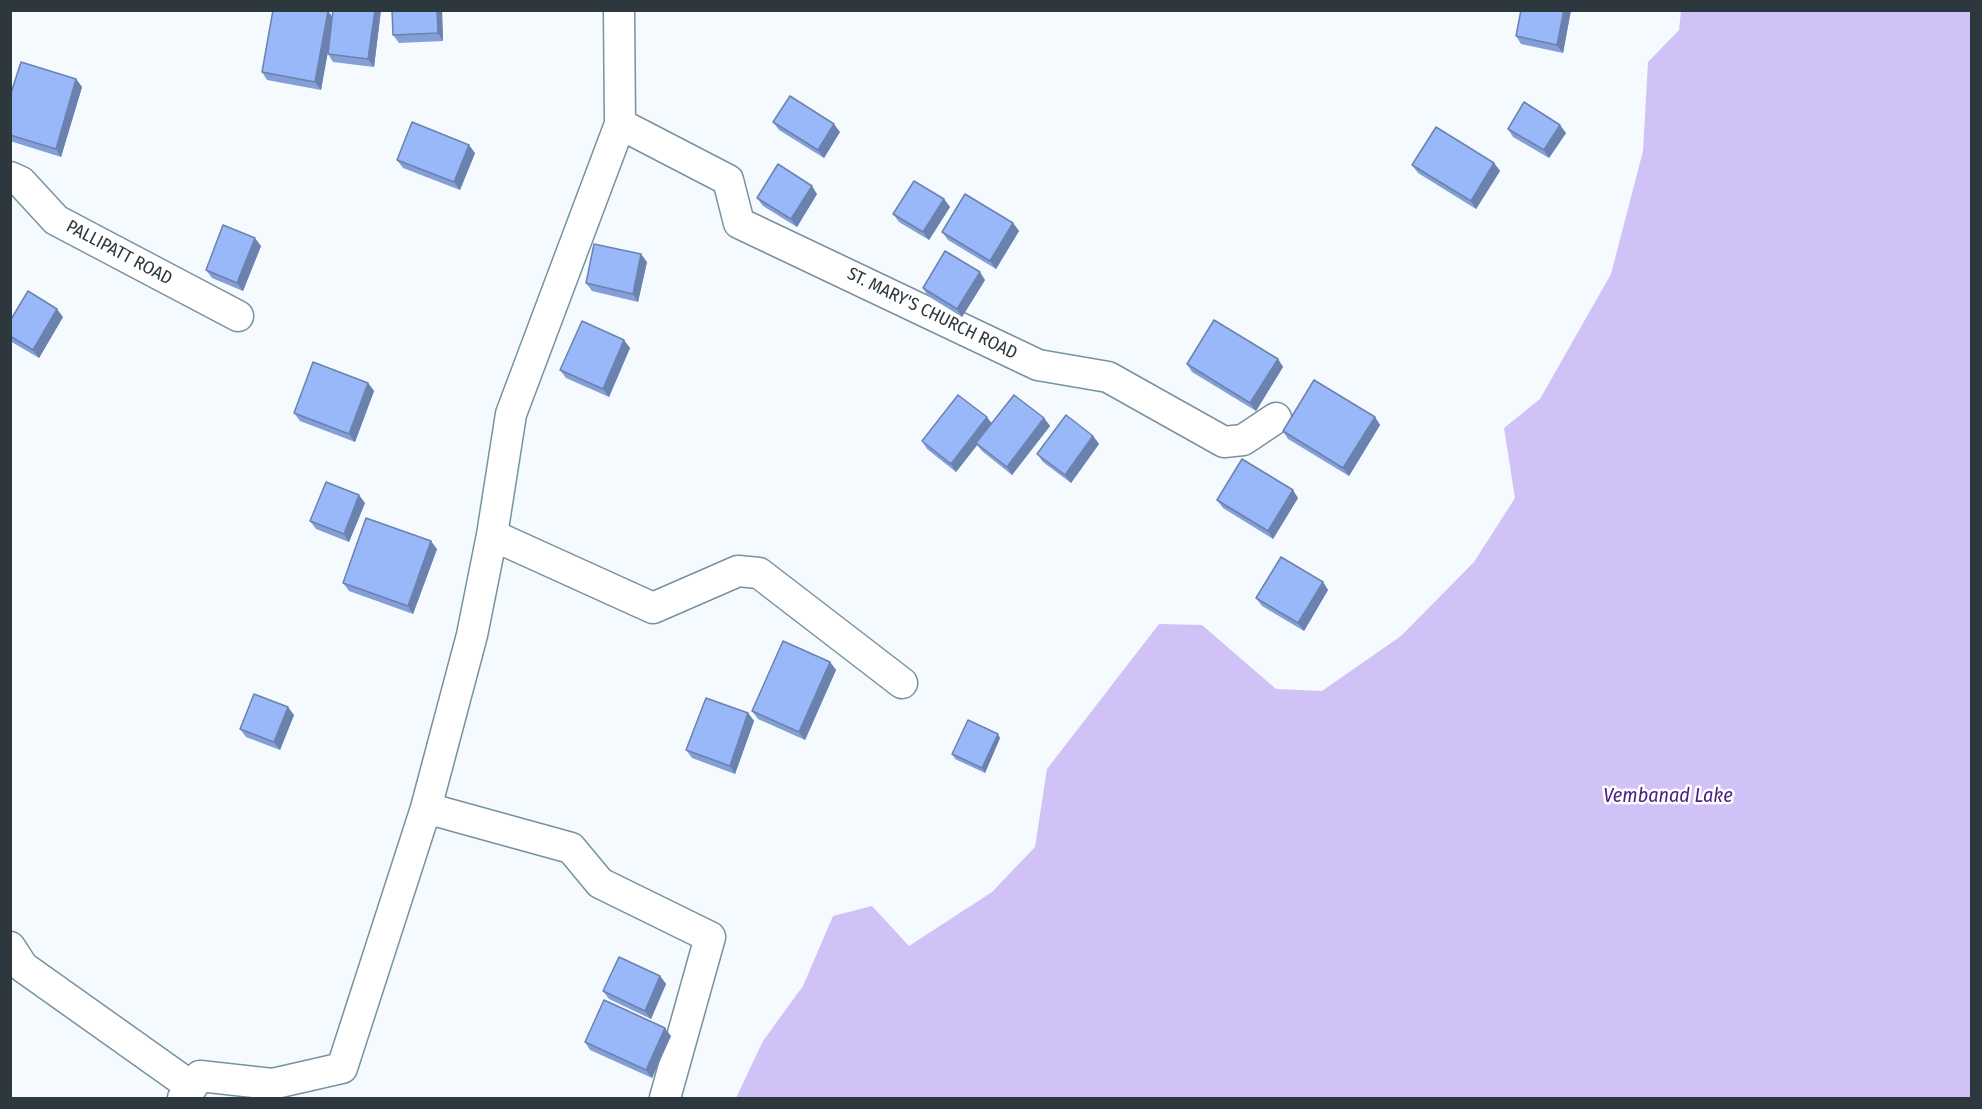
<!DOCTYPE html>
<style>
body{margin:0}
#map{position:relative;width:1982px;height:1109px;overflow:hidden;background:#f4fafd;font-family:"Fira Sans Condensed",sans-serif}
canvas{display:block}
.frame{position:absolute;inset:0;border:12px solid #2d383e;pointer-events:none}
</style>
<div id="map">
<canvas width="1982" height="1109"></canvas>
<div class="frame"></div>
</div>
<script>
const c = document.querySelector('canvas').getContext('2d');
c.lineJoin = 'round';
function fillPath(path, color) {
  c.fillStyle = color;
  c.fill(path, 'evenodd');
}
function poly(rows) {
  const path = new Path2D();
  for (const r of rows) {
    path.moveTo(r[0], r[1]);
    for (let i = 2; i < r.length; i += 2) path.lineTo(r[i], r[i + 1]);
  }
  return path;
}
function stroke(path, color, width, dash) {
  c.strokeStyle = color;
  c.lineWidth = width;
  c.lineCap = dash ? 'butt' : 'round';
  c.setLineDash(dash || []);
  c.stroke(path);
}
function drawText(font, color, halo, rows, align = 'center') {
  c.font = font + ' "Fira Sans Condensed",sans-serif';
  c.lineWidth = 5;
  c.setLineDash([]);
  c.textBaseline = 'middle';
  c.strokeStyle = halo;
  c.fillStyle = color;
  for (const [text, x, y, turn = 0] of rows) {
    c.save();
    c.translate(x, y);
    c.rotate((+turn || 0) * Math.PI / 180);
    c.textAlign = isNaN(turn) ? turn : align;
    if (halo) c.strokeText(text, 0, 0);
    c.fillText(text, 0, 0);
    c.restore();
  }
}
fillPath(poly([
 [1681,11,1971,11,1971,1098,736,1098,763,1041,803,986,833,916,872,906,909,946,992,892,1035,847,1047,769,1159,624,1202,625,1276,689,1322,691,1401,636,1474,562,1515,498,1504,428,1540,399,1611,274,1643,151,1648,62,1679,30]
]), '#d0c2f7');
const minor = poly([
 [620,124,728,180,739,223,1038,365,1108,377,1224,442,1243,440,1276,418],
 [10,177,21,182,56,220,238,316],
 [492,535,653,608,738,571,759,573,902,683],
 [426,808,571,848,600,883,710,937,665,1098],
 [10,947,23,967,192,1087],
 [183,1098,200,1076,272,1084,342,1068,426,808,472,635,492,535,511,414,620,124,619,10]
]);
stroke(minor, '#7792a0', 33);
stroke(minor, '#fff', 30);
fillPath(poly([
 [333,10,381,10,374,67,333,62,328,54,328,48,321,90,267,80,262,72,328,11,332,17],
 [392,10,442,10,443,41,399,43,393,35],
 [1571,10,1563,53,1521,44,1516,36],
 [76,79,82,87,61,157,10,141,10,96],
 [773,122,840,132,824,158,779,130],
 [1508,129,1566,133,1549,158,1513,137],
 [475,153,460,190,403,168,397,160],
 [1494,163,1500,171,1476,209,1418,173,1412,165],
 [817,194,797,227,763,206,757,198],
 [944,199,950,207,929,240,899,222,893,214],
 [1013,223,1019,231,996,269,948,240,942,232],
 [261,246,243,291,212,278,206,270],
 [647,262,638,302,592,291,586,283],
 [985,280,962,317,928,296,923,288],
 [63,317,39,358,10,341,10,321],
 [630,348,609,397,566,378,560,370],
 [1278,359,1283,367,1256,411,1192,372,1187,364],
 [368,383,374,391,355,442,300,421,294,413],
 [1375,417,1380,425,1349,476,1288,439,1283,431],
 [1044,418,1050,426,1012,475,982,451,977,445,956,472,927,449,922,441,992,423],
 [1093,436,1099,444,1071,483,1043,462,1037,454],
 [1298,498,1273,539,1223,508,1217,500],
 [365,503,349,542,316,529,310,521],
 [437,549,413,614,349,591,343,583],
 [1323,582,1328,590,1304,631,1262,606,1256,598],
 [830,662,836,670,805,740,758,719,752,711],
 [748,713,754,721,735,774,692,758,686,750],
 [294,715,280,750,246,737,240,729],
 [1000,738,985,773,955,759,952,754],
 [660,976,666,984,651,1019,609,999,603,991],
 [671,1036,652,1078,590,1050,585,1042]
]), '#849ed6');
fillPath(poly([
 [375,10,381,10,374,67,368,59],
 [437,10,442,10,443,41,438,33],
 [1564,10,1571,10,1563,53,1557,45],
 [328,11,334,19,321,90,315,82],
 [76,79,82,87,61,157,56,149],
 [834,124,840,132,824,158,818,150],
 [1560,125,1566,133,1549,158,1544,150],
 [469,145,475,153,460,190,454,182],
 [1494,163,1500,171,1476,209,1471,201],
 [812,186,817,194,797,227,791,219],
 [944,199,950,207,929,240,923,232],
 [1013,223,1019,231,996,269,990,261],
 [255,238,261,246,243,291,237,283],
 [641,254,647,262,638,302,633,294],
 [980,272,985,280,962,317,957,309],
 [57,309,63,317,39,358,33,350],
 [624,340,630,348,609,397,603,389],
 [1278,359,1283,367,1256,411,1250,403],
 [368,383,374,391,355,442,349,434],
 [987,417,993,425,956,472,951,464],
 [1375,417,1380,425,1349,476,1343,468],
 [1044,418,1050,426,1012,475,1007,467],
 [1093,436,1099,444,1071,483,1065,475],
 [1293,490,1298,498,1273,539,1268,531],
 [359,495,365,503,349,542,344,534],
 [431,541,437,549,413,614,408,606],
 [1323,582,1328,590,1304,631,1298,623],
 [830,662,836,670,805,740,799,732],
 [288,707,294,715,280,750,274,742],
 [748,713,754,721,735,774,730,766],
 [998,734,1000,738,985,773,982,768],
 [660,976,666,984,651,1019,645,1011],
 [665,1028,671,1036,652,1078,646,1070]
]), '#6b81ae');
const building = poly([
 [273,10,328,11,315,82,262,72,273,10],
 [333,10,375,10,368,59,328,54,333,10],
 [392,10,437,10,438,33,393,35,392,10],
 [1521,10,1564,10,1557,45,1516,36,1521,10],
 [21,62,76,79,56,149,10,135,10,96,21,62],
 [790,96,834,124,818,150,773,122,790,96],
 [1524,102,1560,125,1544,150,1508,129,1524,102],
 [412,122,469,145,454,182,397,160,412,122],
 [1436,127,1494,163,1471,201,1412,165,1436,127],
 [778,164,812,186,791,219,757,198,778,164],
 [914,181,944,199,923,232,893,214,914,181],
 [965,194,1013,223,990,261,942,232,965,194],
 [223,225,255,238,237,283,206,270,223,225],
 [594,244,641,254,633,294,586,283,594,244],
 [945,251,980,272,957,309,923,288,945,251],
 [28,291,57,309,33,350,10,336,10,321,28,291],
 [1214,320,1278,359,1250,403,1187,364,1214,320],
 [582,321,624,340,603,389,560,370,582,321],
 [313,362,368,383,349,434,294,413,313,362],
 [1314,380,1375,417,1343,468,1283,431,1314,380],
 [958,395,987,417,951,464,922,441,958,395],
 [1014,395,1044,418,1007,467,976,443,1014,395],
 [1066,415,1093,436,1065,475,1037,454,1066,415],
 [1242,459,1293,490,1268,531,1217,500,1242,459],
 [326,482,359,495,344,534,310,521,326,482],
 [366,518,431,541,408,606,343,583,366,518],
 [1281,557,1323,582,1298,623,1256,598,1281,557],
 [783,641,830,662,799,732,752,711,783,641],
 [254,694,288,707,274,742,240,729,254,694],
 [706,698,748,713,730,766,686,750,706,698],
 [968,720,998,734,982,768,952,754,968,720],
 [619,957,660,976,645,1011,603,991,619,957],
 [604,1000,665,1028,646,1070,585,1042,604,1000]
]);
fillPath(building, '#99b8f9');
stroke(building, '#6b81ae', 1.5);
drawText('18px', '#2d383e', '#fff', [
 ["PALLIPATT ROAD",119,253,28],
 ["ST. MARY'S CHURCH ROAD",932,314,26]
]);
drawText('italic 20px', '#491f82', '#fff', [
 ["Vembanad Lake",1668,796]
]);
</script>
